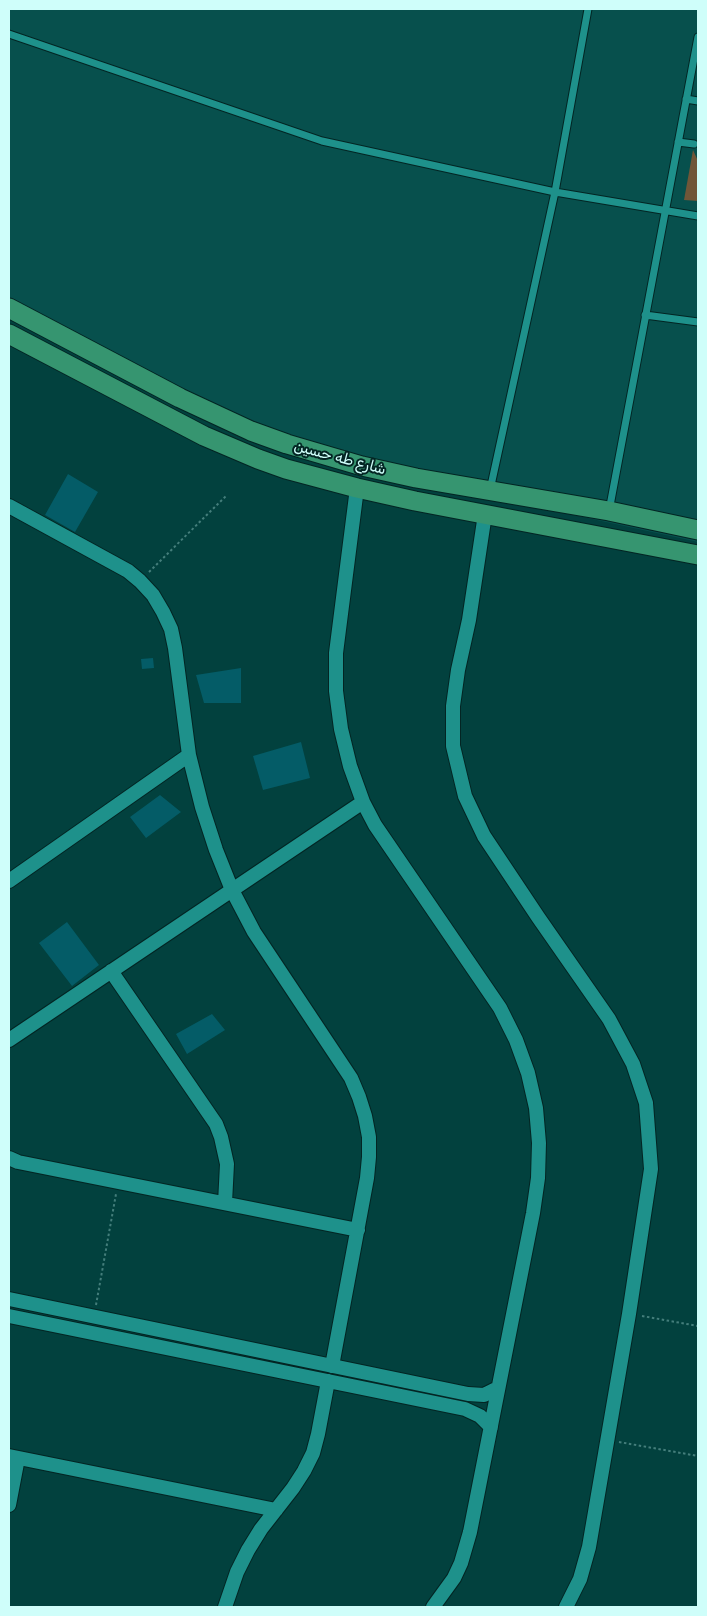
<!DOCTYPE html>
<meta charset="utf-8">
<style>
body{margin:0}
#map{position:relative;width:707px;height:1616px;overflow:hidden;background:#02413e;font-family:Rubik,sans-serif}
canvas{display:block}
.frame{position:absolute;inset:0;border:10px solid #cffefa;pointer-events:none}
</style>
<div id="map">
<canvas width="707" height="1616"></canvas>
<div class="frame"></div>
</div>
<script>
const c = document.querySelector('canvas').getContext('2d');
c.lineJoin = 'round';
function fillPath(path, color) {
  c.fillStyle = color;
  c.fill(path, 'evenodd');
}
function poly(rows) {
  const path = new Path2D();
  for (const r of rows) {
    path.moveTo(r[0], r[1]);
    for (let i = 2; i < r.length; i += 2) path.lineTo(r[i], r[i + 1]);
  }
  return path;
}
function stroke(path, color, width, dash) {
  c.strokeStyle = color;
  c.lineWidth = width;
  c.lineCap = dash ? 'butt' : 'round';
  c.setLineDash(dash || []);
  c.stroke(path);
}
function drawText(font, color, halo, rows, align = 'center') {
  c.font = font + ' Rubik,Cairo,sans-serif';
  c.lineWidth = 4;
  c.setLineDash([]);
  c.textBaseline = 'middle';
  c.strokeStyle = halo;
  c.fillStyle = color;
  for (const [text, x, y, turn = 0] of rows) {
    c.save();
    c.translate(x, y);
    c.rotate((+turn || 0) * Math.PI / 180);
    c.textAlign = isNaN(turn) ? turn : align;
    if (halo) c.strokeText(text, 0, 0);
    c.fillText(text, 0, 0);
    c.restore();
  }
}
fillPath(poly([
 [9,9,698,9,698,542,316,459,9,316]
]), '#07504d');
fillPath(poly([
 [693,150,698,161,698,201,684,200]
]), '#705638');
fillPath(poly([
 [68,474,98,492,75,532,45,515],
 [153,658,154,668,142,669,141,659],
 [241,668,241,703,204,703,196,675],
 [301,742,310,778,263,790,253,756],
 [160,795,181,812,146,838,130,817],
 [67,922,99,965,72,986,39,943],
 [212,1014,225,1030,187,1054,176,1034]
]), '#045c67');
const service = poly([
 [9,34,322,141,555,192,698,216],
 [686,99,698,101],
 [678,142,694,144],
 [645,315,698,322],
 [490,490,555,192,588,9],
 [609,511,698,37]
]);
const minor = poly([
 [357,488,336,653,336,691,341,729,350,766,363,802,375,825,500,1008,516,1040,528,1073,536,1108,539,1143,538,1178,533,1213,470,1532,461,1563,454,1578,433,1607],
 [9,506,128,571,140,581,153,595,163,612,171,629,175,648,189,755,202,807,216,850,232,890,254,932,351,1078,359,1097,365,1116,369,1137,369,1157,367,1178,332,1366],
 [485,514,469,620,458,670,453,706,453,746,465,796,484,836,538,917,609,1019,633,1064,646,1103,651,1169,629,1314,589,1547,580,1579,566,1607],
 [9,881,189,755],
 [111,971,216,1124,221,1137,227,1164,225,1203],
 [9,1040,363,802],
 [9,1158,18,1162,358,1230],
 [9,1299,468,1394,484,1395,498,1388],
 [9,1316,465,1409,480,1416,491,1427],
 [9,1456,276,1510],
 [9,1505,18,1458],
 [225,1607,237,1572,248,1550,261,1529,293,1488,304,1471,313,1453,318,1434,328,1381]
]);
const secondary = poly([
 [9,308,180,398,251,431,287,444,362,466,416,478,609,511,698,530],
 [9,334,204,436,258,459,286,469,357,488,415,501,698,555]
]);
stroke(service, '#032523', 9);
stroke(minor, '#032523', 16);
stroke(secondary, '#032523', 21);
stroke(poly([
 [149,572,226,496],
 [96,1305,116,1194],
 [642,1316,698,1326],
 [619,1442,698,1456]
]), '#447e7b', 2, [2.5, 2.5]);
stroke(service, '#1e918b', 7);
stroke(minor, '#1e918b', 14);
stroke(secondary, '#369570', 19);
drawText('15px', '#cffefa', '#032523', [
 ["شارع طه حسين",340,458,15]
]);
</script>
